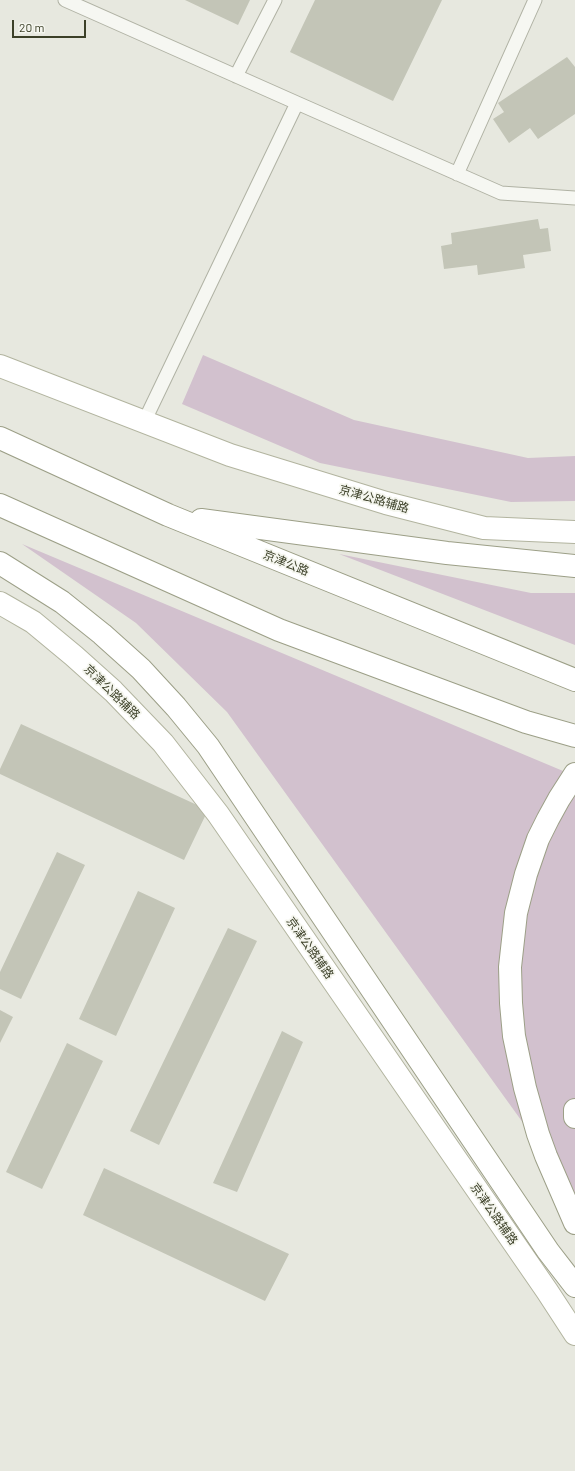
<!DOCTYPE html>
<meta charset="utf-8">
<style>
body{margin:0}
#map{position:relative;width:575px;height:1471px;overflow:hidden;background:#e7e8df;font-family:Barlow,sans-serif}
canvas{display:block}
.scale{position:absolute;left:12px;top:20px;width:74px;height:18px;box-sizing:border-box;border:2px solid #3c4028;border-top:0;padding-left:5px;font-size:12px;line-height:14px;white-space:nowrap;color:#3c4028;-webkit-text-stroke:3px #f5f6ef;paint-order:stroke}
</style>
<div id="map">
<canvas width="575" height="1471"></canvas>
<div class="scale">20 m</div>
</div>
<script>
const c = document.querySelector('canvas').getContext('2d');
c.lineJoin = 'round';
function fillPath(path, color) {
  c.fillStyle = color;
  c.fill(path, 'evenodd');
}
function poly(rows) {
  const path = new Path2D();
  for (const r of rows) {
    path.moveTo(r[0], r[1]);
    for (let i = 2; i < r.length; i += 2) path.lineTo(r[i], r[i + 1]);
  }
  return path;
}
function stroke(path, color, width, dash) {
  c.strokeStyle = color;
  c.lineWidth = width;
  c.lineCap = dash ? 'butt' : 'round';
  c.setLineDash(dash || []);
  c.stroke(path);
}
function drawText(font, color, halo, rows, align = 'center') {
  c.font = font + ' Barlow,"Noto Sans SC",sans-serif';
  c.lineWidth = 3.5;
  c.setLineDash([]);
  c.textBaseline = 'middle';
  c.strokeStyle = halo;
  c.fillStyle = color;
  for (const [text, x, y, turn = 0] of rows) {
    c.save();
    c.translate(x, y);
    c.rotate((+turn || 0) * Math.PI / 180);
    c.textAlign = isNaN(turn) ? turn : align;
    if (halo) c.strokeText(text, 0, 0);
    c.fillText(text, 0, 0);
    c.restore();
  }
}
fillPath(poly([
 [203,355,354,420,528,458,575,456,575,501,511,502,320,463,182,404],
 [22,544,575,776,575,1195,227,712,136,623],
 [339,554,531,593,575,593,575,645]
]), '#d2c1ce');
fillPath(poly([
 [185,0,250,0,238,25],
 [315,0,442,0,393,101,290,52],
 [567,57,575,67,575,114,538,139,530,128,509,143,493,119,504,112,498,103],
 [538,219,540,229,548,228,551,251,523,255,525,268,478,275,477,265,444,269,441,246,452,244,451,233],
 [21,724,208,810,184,860,0,774,0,769],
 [57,852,85,865,21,999,0,989,0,972],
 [138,891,175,908,116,1036,79,1019],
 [228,928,257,941,159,1145,130,1131],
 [0,1010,13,1017,0,1043],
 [282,1031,303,1042,237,1192,213,1183],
 [67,1043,103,1061,42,1189,6,1172],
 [104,1168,289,1254,265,1301,83,1215]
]), '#c3c5b7');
const service = poly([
 [65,0,297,103,144,422],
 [236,76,275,0],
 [297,103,501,193,575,198],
 [457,174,535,0]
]);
const primary = poly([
 [0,366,230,455,386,503,484,528,575,532],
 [0,603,33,622,74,656,113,691,163,743,218,814,547,1291,575,1334]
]);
const trunk = poly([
 [0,438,168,515,575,680],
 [0,505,279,630,526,722,575,736],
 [201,520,447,553,575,566],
 [0,563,62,602,102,634,141,669,176,707,208,746,548,1251,575,1286],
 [575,774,559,799,548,819,538,839,526,874,516,913,510,967,511,1003,514,1036,525,1088,538,1134,546,1156,575,1223],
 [575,1110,575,1117]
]);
stroke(service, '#b0b2a4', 15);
stroke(primary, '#b2b49f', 24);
stroke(trunk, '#9c9f87', 24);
stroke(service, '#f6f7f2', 13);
stroke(primary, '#fff', 22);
stroke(trunk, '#fff', 22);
drawText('12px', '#3c4028', '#f5f6ef', [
 ["京津公路辅路",374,499,16],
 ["京津公路",286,563,22],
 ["京津公路辅路",112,692,44],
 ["京津公路辅路",310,948,55],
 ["京津公路辅路",494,1214,55]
]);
</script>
